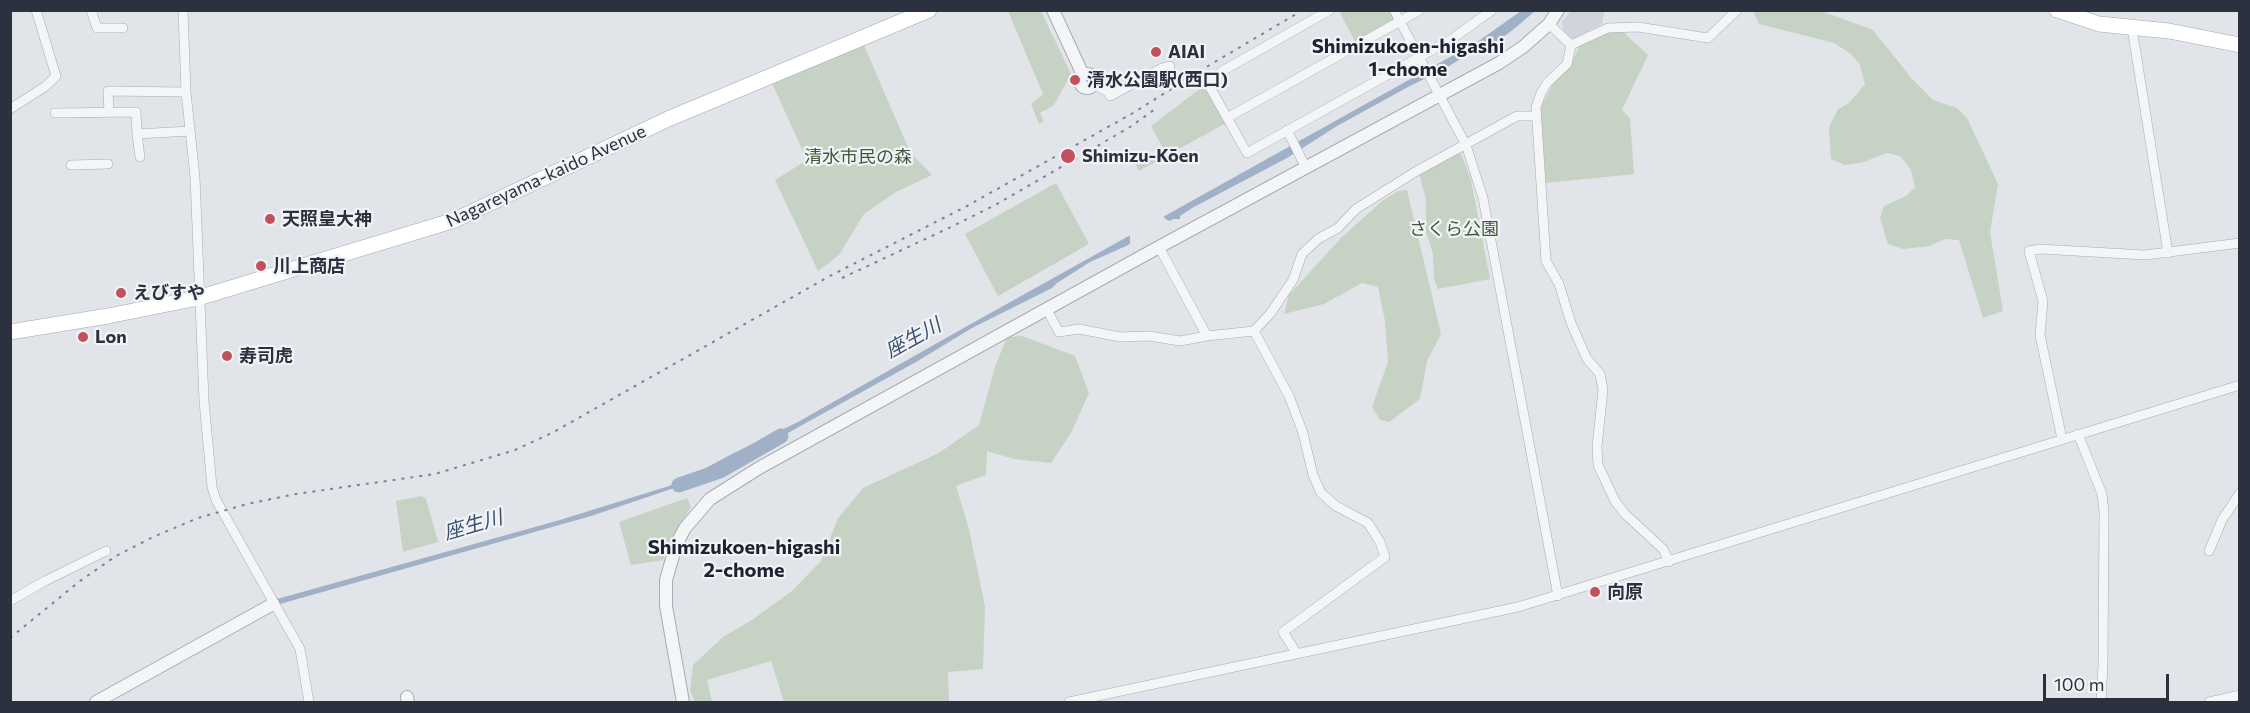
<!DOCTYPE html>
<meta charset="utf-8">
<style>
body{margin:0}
#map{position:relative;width:2250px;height:713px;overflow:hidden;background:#e1e4e9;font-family:Commissioner,sans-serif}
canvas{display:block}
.frame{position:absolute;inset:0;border:12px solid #2b313f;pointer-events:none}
.scale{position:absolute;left:2043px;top:674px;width:126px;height:27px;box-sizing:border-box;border:3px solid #2b313f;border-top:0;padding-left:8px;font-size:18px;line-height:21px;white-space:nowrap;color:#2b313f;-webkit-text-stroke:4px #f1f3f6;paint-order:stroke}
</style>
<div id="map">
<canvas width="2250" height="713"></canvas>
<div class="frame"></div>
<div class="scale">100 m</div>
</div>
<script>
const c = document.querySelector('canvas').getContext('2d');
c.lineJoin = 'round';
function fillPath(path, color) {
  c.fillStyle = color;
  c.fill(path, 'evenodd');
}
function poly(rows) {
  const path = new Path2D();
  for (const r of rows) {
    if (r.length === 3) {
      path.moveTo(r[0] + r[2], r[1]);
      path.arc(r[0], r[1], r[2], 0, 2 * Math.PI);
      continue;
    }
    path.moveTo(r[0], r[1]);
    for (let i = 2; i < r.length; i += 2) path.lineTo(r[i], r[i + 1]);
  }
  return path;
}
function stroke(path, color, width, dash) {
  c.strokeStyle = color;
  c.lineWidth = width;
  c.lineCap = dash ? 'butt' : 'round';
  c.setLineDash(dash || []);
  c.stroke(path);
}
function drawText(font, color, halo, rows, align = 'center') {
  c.font = font + ' Commissioner,"Noto Sans JP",sans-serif';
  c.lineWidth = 4.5;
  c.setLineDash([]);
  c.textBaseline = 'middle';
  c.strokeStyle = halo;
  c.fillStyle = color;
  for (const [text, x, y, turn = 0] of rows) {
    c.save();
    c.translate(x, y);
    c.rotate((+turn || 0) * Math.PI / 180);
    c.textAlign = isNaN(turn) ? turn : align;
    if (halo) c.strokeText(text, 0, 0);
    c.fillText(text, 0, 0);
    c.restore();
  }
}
fillPath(poly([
 [1571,11,1604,11,1602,24,1575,38,1571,38,1564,32,1562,22]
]), '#d0d3da');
fillPath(poly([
 [1008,11,1041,11,1071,74,1054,105,1040,113,1044,121,1039,124,1031,104,1043,94],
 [1339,11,1389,11,1394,19,1393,22,1356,43],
 [1755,11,1821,11,1873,30,1913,80,1933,100,1957,108,1967,118,1998,184,1990,232,2003,311,1983,318,1959,240,1944,239,1930,246,1903,249,1888,244,1880,218,1884,206,1906,196,1915,187,1911,170,1900,156,1886,153,1864,162,1845,165,1831,159,1829,127,1838,109,1849,103,1865,84,1860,65,1851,54,1834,43,1759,24,1754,13],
 [1621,30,1648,55,1622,110,1630,118,1634,174,1546,183,1540,109,1554,82,1570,66,1580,45,1605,33],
 [863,43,910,152,932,175,896,192,864,214,839,255,818,271,775,180,807,160,771,81],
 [1205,85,1226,123,1139,171,1131,156,1137,153,1143,162,1164,150,1151,126],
 [1458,153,1461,154,1471,180,1490,279,1438,289,1434,279,1433,254,1426,232,1426,199,1419,174],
 [1056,183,1089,244,998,296,965,234],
 [1407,190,1441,334,1427,361,1420,399,1389,422,1380,420,1372,407,1388,362,1385,321,1378,287,1362,283,1324,304,1284,314,1289,295,1341,238,1382,201,1398,191],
 [1022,336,1075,356,1089,393,1071,433,1051,463,1014,459,987,451,986,475,956,486,969,529,985,607,983,669,948,672,949,702,784,702,771,661,707,680,712,702,695,702,690,691,693,665,723,637,752,620,792,591,821,561,838,518,863,488,939,453,979,425,995,367,1007,337],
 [422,496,426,499,438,542,403,552,396,501],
 [687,498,691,507,672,538,663,560,631,565,619,522]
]), '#c6d2c3');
fillPath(poly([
 [1521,11,1535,11,1514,29,1496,42,1489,42,1449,66,1443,73,1436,73,1408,87,1337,126,1287,158,1192,208,1180,216,1180,219,1173,219,1126,246,1090,262,1057,283,1052,288,972,328,916,362,777,439,689,483,591,516,280,604,277,599,560,520,669,486,689,477,732,454,798,422,969,325,1459,52,1480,40]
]), '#a0b0c6');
fillPath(poly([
 [1160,214,1167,220,1174,222,1130,247,1130,232]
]), '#e1e4e9');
stroke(poly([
 [679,485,720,471,781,436]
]), '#a0b0c6', 15);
const minor = poly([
 [91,10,97,28,123,28],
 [183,10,186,92,195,177,204,401,212,487,216,500,300,649,309,702],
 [1330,10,1224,70,1207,82,1247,153,1452,39,1492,10],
 [1394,10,1466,145,1483,198,1558,596],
 [1549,24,1571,45],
 [2132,28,2168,253],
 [1094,84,1108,92,1110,96,1162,68,1170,66],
 [10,109,46,86,56,76,36,10],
 [109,112,108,91,186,92],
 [55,113,136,112,137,134],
 [1227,118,1420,10],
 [1287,130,1306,168],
 [140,157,137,134,190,131],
 [71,165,108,164],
 [1159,247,1207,336],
 [1047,310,1059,332,1079,329,1120,337,1149,336,1180,341,1207,336,1254,331,1270,314,1293,280,1302,254,1318,239,1338,228,1356,209,1415,172,1517,116,1537,116],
 [1254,331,1289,396,1303,433,1313,475,1321,493,1336,506,1368,523,1380,542,1385,557,1283,632,1297,654],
 [2078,434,2102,494,2104,512,2103,665,2101,702],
 [2062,439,2040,335,2043,301,2029,251,2040,249,2145,255,2240,243],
 [2209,551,2222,520,2240,493],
 [1669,562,1663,549,1625,514,1615,501,1598,465,1597,446,1603,390,1600,374,1587,359,1571,323,1559,284,1546,261,1536,107,1541,93,1547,83,1567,64,1571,45,1608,28,1638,27,1708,38,1737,10],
 [10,601,45,581,106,551],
 [1069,702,1518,607,2240,385],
 [2209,702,2240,695]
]);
const tertiary = poly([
 [1053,10,1083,75],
 [1087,81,7],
 [407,697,408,702],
 [96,702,273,604],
 [683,702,666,606,666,580,676,545,685,528,710,499,759,468,1159,247,1499,63,1523,47,1549,24,1558,10]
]);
const primary = poly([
 [2057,10,2099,24,2169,31,2240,45],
 [10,332,108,316,198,298,455,220,668,119,929,10]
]);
stroke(minor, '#a7abb3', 10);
stroke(tertiary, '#a7abb3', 14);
stroke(primary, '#a2a8b3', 16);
stroke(minor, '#f4f5f7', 9);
stroke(tertiary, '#f4f5f7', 12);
stroke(primary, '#fff', 15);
stroke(poly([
 [842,278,951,227,997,204,1130,127,1158,107],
 [10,638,80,581,116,556,153,537,198,518,247,504,296,494,435,474,515,450,552,433,828,277,967,206,1133,113,1208,66,1303,10]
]), '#7c8391', 2, [3, 6]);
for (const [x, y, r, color] of [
 [1156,52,6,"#c3515d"],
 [1075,80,6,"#c3515d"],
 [1068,156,8,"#c3515d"],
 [270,219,6,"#c3515d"],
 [261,266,6,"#c3515d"],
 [121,293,6,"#c3515d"],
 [83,337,6,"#c3515d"],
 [227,356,6,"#c3515d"],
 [1595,592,6,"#c3515d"]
]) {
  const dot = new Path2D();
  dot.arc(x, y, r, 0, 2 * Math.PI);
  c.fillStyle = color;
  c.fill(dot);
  stroke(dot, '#f1f3f6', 2);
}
drawText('bold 18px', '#2b313f', '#f1f3f6', [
 ["AIAI",1168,52],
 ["清水公園駅(西口)",1087,80],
 ["Shimizu-Kōen",1082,156],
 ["天照皇大神",282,219],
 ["川上商店",273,266],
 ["えびすや",133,293],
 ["Lon",95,337],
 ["寿司虎",239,356],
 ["向原",1607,592]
], 'left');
drawText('18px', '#3e5a3a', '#f1f3f6', [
 ["清水市民の森",858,157],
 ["さくら公園",1454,229]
]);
drawText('18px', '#2b313f', '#f1f3f6', [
 ["Nagareyama-kaido Avenue",546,176,-25]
]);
drawText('bold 20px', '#1d2330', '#f1f3f6', [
 ["Shimizukoen-higashi",1408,46],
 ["1-chome",1408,69],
 ["Shimizukoen-higashi",744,547],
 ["2-chome",744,570]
]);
drawText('italic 20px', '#394f70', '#f1f3f6', [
 ["座生川",913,338,-29],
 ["座生川",473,525,-16]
]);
</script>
